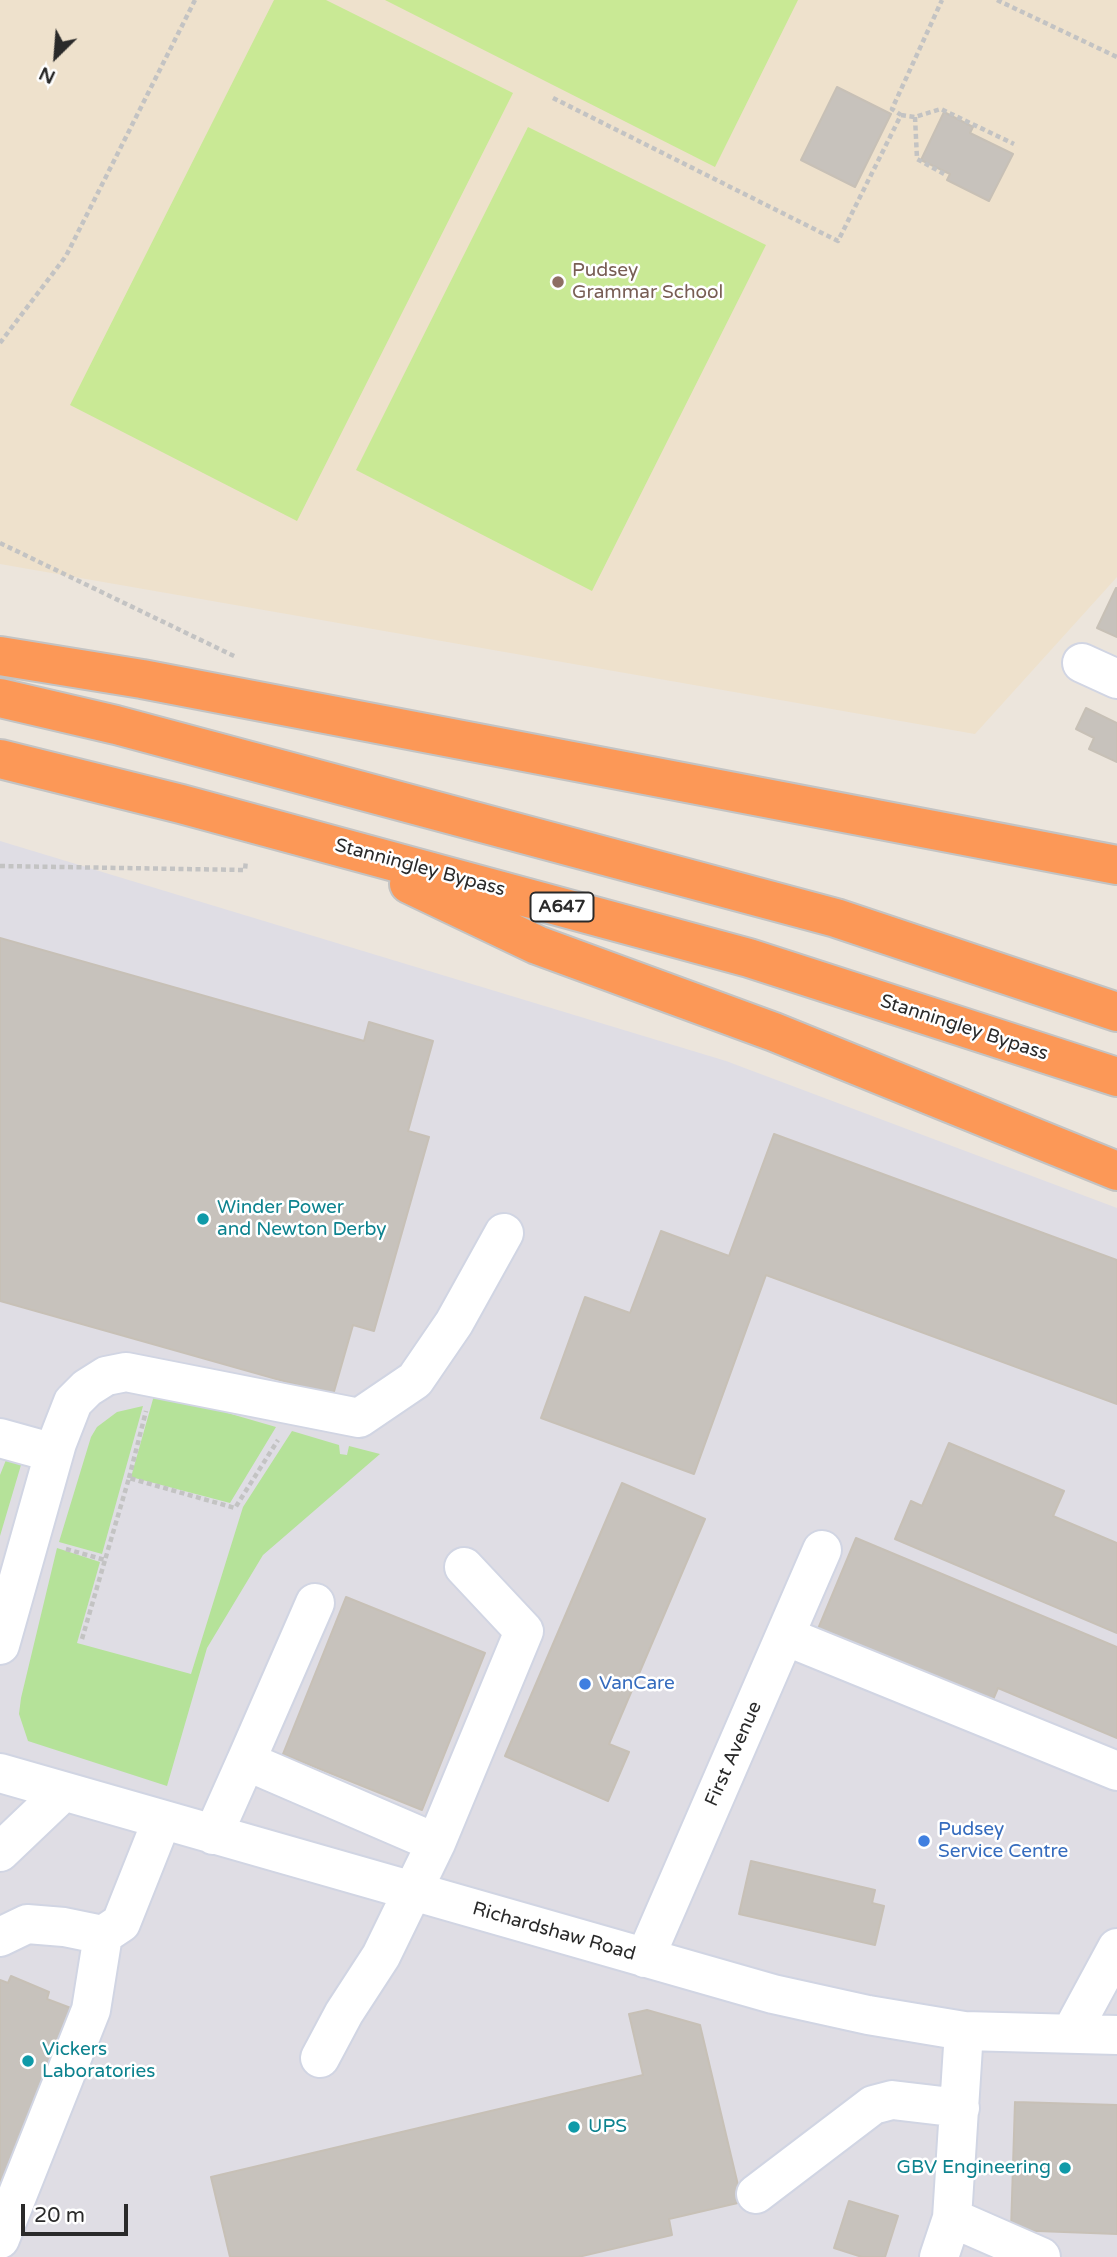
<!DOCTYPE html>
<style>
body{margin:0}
#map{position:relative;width:1117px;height:2257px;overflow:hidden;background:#ece5dc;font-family:"Varela Round",sans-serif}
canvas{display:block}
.north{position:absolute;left:21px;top:21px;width:70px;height:70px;-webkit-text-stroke:5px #fff;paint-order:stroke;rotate:205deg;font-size:19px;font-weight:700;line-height:28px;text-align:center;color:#2a2a2a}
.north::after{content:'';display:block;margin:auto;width:24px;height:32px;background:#2a2a2a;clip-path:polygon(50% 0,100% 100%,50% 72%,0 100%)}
.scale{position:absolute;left:21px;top:2204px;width:107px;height:32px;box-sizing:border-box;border:4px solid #2a2a2a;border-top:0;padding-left:9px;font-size:21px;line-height:24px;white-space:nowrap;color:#2a2a2a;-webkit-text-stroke:5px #fff;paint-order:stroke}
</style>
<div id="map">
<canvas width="1117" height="2257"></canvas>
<div class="north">N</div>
<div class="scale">20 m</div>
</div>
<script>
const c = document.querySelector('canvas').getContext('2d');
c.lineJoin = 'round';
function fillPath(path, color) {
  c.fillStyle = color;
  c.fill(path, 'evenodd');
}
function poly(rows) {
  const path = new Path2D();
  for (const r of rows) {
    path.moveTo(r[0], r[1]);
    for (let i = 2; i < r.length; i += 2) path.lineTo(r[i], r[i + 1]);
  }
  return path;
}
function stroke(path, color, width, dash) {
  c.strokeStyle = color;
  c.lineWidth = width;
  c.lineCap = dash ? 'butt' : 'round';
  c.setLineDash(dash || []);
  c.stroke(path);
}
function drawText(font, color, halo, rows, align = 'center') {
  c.font = font + ' "Varela Round",sans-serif';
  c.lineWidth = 5;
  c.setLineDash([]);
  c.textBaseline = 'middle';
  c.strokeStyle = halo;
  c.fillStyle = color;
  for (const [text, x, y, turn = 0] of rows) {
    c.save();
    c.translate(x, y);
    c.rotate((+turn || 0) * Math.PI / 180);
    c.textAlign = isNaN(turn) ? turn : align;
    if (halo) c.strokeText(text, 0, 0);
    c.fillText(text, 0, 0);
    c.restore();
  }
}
fillPath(poly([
 [0,841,726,1061,1117,1208,1117,2257,0,2257]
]), '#dfdde4');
fillPath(poly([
 [0,0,1117,0,1117,577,975,734,0,564]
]), '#eee1cc');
fillPath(poly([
 [155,1392,276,1427,230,1503,131,1477],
 [143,1406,102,1554,59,1542,91,1437,97,1427,117,1412],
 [292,1431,339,1445,340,1454,347,1455,349,1446,380,1454,263,1555,207,1648,167,1786,28,1741,19,1714,21,1698,57,1548,100,1562,77,1643,191,1674,243,1507],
 [6,1460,21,1465,0,1536,0,1475]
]), '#b5e299');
fillPath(poly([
 [274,0,326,0,513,93,297,521,70,405],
 [385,0,798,0,715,167],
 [528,127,766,245,592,591,356,470]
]), '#c9e995');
const building = poly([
 [837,87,891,114,855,187,801,160,837,87],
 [944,112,973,127,970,133,1013,154,989,201,947,180,950,174,921,160,944,112],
 [1116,588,1117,588,1117,637,1097,628,1116,588],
 [1086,708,1117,723,1117,762,1089,749,1094,738,1076,729,1086,708],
 [0,938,364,1041,369,1022,433,1041,408,1131,429,1137,374,1331,353,1325,333,1395,0,1301,0,938],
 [774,1134,1117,1260,1117,1404,766,1275,694,1474,541,1418,585,1297,630,1313,661,1231,729,1256,774,1134],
 [949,1443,1064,1491,1053,1516,1117,1543,1117,1633,895,1539,911,1501,922,1506,949,1443],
 [622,1483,705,1519,609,1744,629,1752,608,1801,505,1756,622,1483],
 [856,1538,1117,1647,1117,1738,998,1688,992,1702,818,1629,856,1538],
 [346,1597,485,1653,422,1810,283,1754,346,1597],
 [751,1861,875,1890,872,1903,884,1906,875,1945,739,1914,751,1861],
 [11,1976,49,1992,47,1999,76,2010,0,2202,0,1980,8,1983,11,1976],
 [647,2010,700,2025,742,2202,669,2219,672,2235,578,2257,230,2257,211,2177,643,2075,629,2014,647,2010],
 [1015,2102,1117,2105,1117,2234,1011,2230,1015,2102],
 [849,2201,898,2216,885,2257,862,2257,834,2248,849,2201]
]);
fillPath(building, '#c7c2bc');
stroke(building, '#c7c0b6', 2);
const minor = poly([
 [1082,663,1117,679],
 [0,1438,54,1453],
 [785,1636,1117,1771],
 [0,1645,57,1443,73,1402,87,1388,106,1376,126,1372,359,1418,415,1380,454,1323,504,1233],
 [246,1761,315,1603],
 [0,1773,773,1994,868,2015,964,2031,1117,2035],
 [213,1835,246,1761,436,1843,381,1956,344,2013,320,2058],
 [436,1843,524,1631,464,1567],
 [0,1852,63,1792],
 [0,1937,27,1924,64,1927,103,1935,121,1923,162,1820],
 [645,1958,822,1550],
 [1071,2033,1117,1948],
 [756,2194,873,2105,892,2100,960,2108],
 [952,2218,1041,2257],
 [0,2239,91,2010,103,1935],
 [939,2257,952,2218,964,2031]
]);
const highway = poly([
 [0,656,142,679,1117,865],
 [0,698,116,725,836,918,1117,1012],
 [0,759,181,804,749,958,1117,1077],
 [409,884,537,945,774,1032,1117,1171]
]);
stroke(minor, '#d1d5e3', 42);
stroke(highway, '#c3c3c3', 42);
stroke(poly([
 [997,0,1117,57],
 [553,98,838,241,901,115,892,109,942,0],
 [901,115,915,117,941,109,1014,144],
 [915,117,917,159,946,175],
 [0,343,66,256,195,0],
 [0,543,236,657],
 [0,866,245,870,246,860],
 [129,1478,146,1411],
 [66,1549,105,1560,129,1478,235,1508,278,1440],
 [82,1639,105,1560]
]), '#c3c3c3', 4.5, [5, 3.5]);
stroke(minor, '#fff', 38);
stroke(highway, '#fc9857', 38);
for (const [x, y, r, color] of [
 [558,282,7,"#8d6e63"],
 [203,1219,7,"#0f9aa8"],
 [585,1684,7,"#3f7fe0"],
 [924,1841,7,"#3f7fe0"],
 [28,2061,7,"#0f9aa8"],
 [574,2127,7,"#0f9aa8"],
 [1065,2168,7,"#0f9aa8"]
]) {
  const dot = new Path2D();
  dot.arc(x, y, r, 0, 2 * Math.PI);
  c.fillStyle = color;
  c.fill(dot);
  stroke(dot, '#fff', 2.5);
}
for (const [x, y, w] of [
 [562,907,63]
]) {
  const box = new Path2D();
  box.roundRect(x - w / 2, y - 14.5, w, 29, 5);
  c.fillStyle = '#fff';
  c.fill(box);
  stroke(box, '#2a2a2a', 2);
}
drawText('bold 18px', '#2a2a2a', null, [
 ["A647",562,907]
]);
drawText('19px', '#785e54', '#fff', [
 ["Pudsey",572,271],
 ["Grammar School",572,293]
], 'left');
drawText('19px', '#2a2a2a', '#fff', [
 ["Stanningley Bypass",420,868,15],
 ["Stanningley Bypass",964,1028,18],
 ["First Avenue",734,1754,-66],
 ["Richardshaw Road",554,1932,16]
]);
drawText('19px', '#0d838f', '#fff', [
 ["Winder Power",217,1208],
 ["and Newton Derby",217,1230],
 ["Vickers",42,2050],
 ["Laboratories",42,2072],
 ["UPS",588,2127],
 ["GBV Engineering",1051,2168,"right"]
], 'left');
drawText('19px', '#366cbe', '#fff', [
 ["VanCare",599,1684],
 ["Pudsey",938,1830],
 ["Service Centre",938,1852]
], 'left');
</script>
